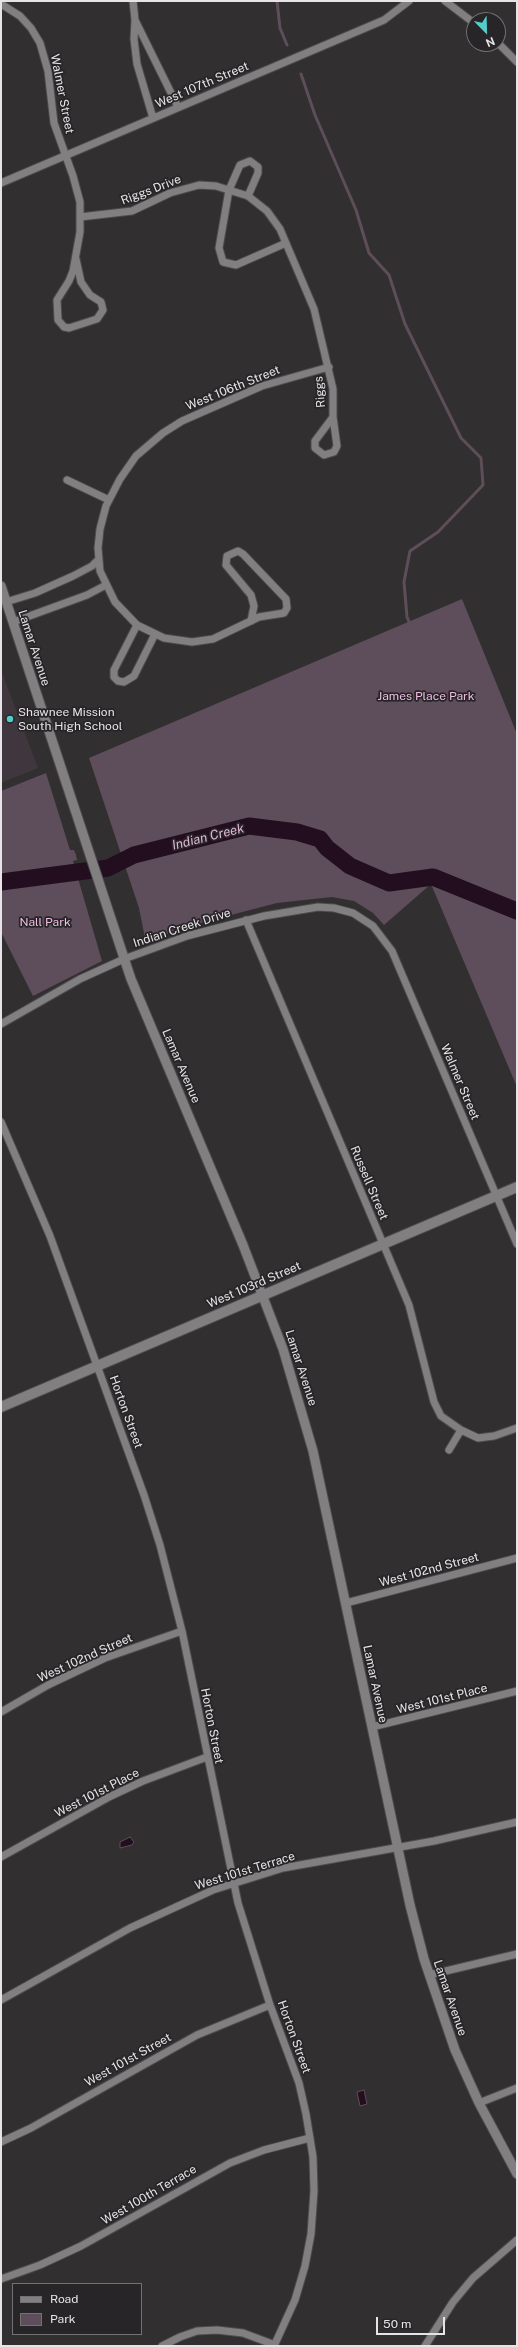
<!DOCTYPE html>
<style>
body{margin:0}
#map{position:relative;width:518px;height:2347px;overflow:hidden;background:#312f30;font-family:"Public Sans",sans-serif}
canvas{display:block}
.frame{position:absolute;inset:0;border:2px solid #e6e4e6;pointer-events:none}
.legend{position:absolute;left:12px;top:2283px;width:130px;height:52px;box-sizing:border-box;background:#272527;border:1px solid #737173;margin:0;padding:5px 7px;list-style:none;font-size:12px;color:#e6e4e6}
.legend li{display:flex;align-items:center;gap:8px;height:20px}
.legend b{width:20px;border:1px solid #737173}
.north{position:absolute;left:466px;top:12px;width:40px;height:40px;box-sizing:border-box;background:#272527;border:1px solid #737173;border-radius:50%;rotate:157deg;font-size:11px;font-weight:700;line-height:16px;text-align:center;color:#e6e4e6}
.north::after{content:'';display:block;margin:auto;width:14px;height:18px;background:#52cdcc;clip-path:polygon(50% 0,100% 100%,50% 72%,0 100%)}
.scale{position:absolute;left:376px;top:2317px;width:69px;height:18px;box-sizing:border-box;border:2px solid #e6e4e6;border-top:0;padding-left:5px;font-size:12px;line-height:14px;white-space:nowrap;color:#e6e4e6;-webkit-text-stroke:3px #272527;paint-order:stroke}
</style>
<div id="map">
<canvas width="518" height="2347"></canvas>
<div class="frame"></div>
<ul class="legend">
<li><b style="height:5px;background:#827f81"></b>Road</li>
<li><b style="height:11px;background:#5e4d5a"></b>Park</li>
</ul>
<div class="north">N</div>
<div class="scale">50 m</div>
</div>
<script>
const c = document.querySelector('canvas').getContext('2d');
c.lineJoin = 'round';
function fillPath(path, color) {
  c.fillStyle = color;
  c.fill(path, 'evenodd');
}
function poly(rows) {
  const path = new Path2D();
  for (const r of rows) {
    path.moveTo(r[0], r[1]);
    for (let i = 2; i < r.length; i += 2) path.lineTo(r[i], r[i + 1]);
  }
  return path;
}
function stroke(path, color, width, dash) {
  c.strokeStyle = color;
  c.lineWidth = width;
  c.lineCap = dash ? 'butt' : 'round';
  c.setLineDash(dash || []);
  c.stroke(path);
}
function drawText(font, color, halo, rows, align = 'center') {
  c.font = font + ' "Public Sans",sans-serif';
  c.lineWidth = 3.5;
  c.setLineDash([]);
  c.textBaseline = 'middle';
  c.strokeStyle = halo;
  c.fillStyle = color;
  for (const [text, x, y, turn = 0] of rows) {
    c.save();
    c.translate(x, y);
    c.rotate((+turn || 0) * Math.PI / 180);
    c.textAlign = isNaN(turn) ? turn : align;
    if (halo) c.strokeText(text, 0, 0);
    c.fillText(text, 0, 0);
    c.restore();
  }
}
fillPath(poly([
 [1,670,38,768,1,783]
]), '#3f373d');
fillPath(poly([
 [462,599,517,734,517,1087,431,884,384,925,373,913,354,901,332,897,277,903,181,928,146,943,139,908,89,758],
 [46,773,70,850,74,850,76,855,77,860,73,861,102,961,33,996,1,932,1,791]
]), '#5e4d5a');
const water = poly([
 [130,1837,134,1842,132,1845,120,1848,120,1842,130,1837],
 [364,2090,367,2104,360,2106,357,2092,364,2090]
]);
fillPath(water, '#220e1e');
stroke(water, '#5d4e5a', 1);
stroke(poly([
 [277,1,280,28,287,45],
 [301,74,315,115,356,210,369,253,389,275,405,324,461,438,481,458,483,485,438,532,410,551,404,582,407,617,423,655,419,678,399,700,404,719,404,746,426,771,457,782,460,807,451,884]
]), '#5d4e5a', 3);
stroke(poly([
 [1,882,108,868,134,855,249,826,297,832,320,839,327,848,350,866,389,883,433,877,517,911]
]), '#220e1e', 17);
const minor = poly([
 [133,1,135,20,134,39,137,64,153,118],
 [445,1,474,23],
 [1,4,20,16,31,28,40,43,48,71,54,123,73,176,80,202,80,232,73,271,69,281,57,300,58,320,64,327,69,328,97,319,103,310,101,302,90,295,81,282,76,259],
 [135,20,178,107],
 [498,43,517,62],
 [1,183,384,20,409,1],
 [248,196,258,173,258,167,250,161,240,165,229,190,219,248,223,262,236,265,286,243],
 [80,217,132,211,170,193,199,185,216,186,248,196,267,211,280,229,314,309,333,389,333,417,315,441,315,448,324,455,334,452,337,446,333,417],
 [67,480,109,500],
 [6,602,35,593,73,576,92,566,98,560],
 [251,621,254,606,251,595,226,565,227,556,238,551,243,554,286,599,287,608,284,613,259,617,213,639,192,642,164,638,137,625,115,602,100,571,98,548,100,529,106,506,120,479,136,456,163,433,182,421,262,386,329,367],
 [13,622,87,595,106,585],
 [137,625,114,670,114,677,118,681,124,682,134,676,155,634],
 [246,920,409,1305,434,1402,441,1416,461,1430,478,1438,494,1436,517,1428],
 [1,1024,80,979,124,959,187,936,264,916,318,907,334,908,353,913,373,926,392,951,517,1244],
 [1,1122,50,1236,144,1495,160,1545,182,1631,238,1903,270,2005,299,2083,306,2114,313,2157,314,2191,311,2234,305,2266,295,2300,274,2346],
 [449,1450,461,1430],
 [346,1603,517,1558],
 [1,1712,48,1685,105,1658,182,1631],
 [372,1727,517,1691],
 [1,1857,109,1797,143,1781,207,1757],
 [429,1975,517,1954],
 [1,2000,130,1928,213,1890,283,1868,434,1841,517,1822],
 [479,2103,517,2088],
 [1,2142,31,2128,197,2035,270,2005],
 [1,2279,40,2265,81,2246,230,2163,264,2150,310,2138],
 [162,2346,180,2337,197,2331,217,2330,243,2333,275,2345],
 [425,2346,453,2302,473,2278,517,2240]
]);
const tertiary = poly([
 [1,586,131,979,243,1245,283,1349,313,1451,410,1905,424,1959,455,2050,479,2103,517,2174]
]);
const secondary = poly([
 [1,1407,517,1187]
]);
stroke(minor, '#4e4c4e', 9);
stroke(tertiary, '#4e4c4e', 11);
stroke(secondary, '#4e4c4e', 12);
stroke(minor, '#827f81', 7);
stroke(tertiary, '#827f81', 9);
stroke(secondary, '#827f81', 10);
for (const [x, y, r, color] of [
 [10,719,4,"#52cdcc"]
]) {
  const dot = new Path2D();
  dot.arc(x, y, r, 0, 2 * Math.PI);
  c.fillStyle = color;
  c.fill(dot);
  stroke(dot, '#272527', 1.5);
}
drawText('12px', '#e6e4e6', '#272527', [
 ["West 107th Street",202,85,-23],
 ["Walmer Street",62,94,79],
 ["Riggs Drive",151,190,-21],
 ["West 106th Street",233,388,-22],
 ["Riggs",320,392,-95],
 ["Lamar Avenue",34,648,72],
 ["Indian Creek Drive",182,928,-18],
 ["Lamar Avenue",181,1066,67],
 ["Walmer Street",460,1082,67],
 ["Russell Street",369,1183,67],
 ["West 103rd Street",254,1285,-23],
 ["Lamar Avenue",301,1368,72],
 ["Horton Street",126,1412,70],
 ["West 102nd Street",429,1570,-15],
 ["West 102nd Street",85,1658,-24],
 ["Lamar Avenue",375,1684,78],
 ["West 101st Place",442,1699,-14],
 ["Horton Street",212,1726,79],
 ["West 101st Place",97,1793,-27],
 ["West 101st Terrace",245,1871,-17],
 ["Lamar Avenue",450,1998,71],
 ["Horton Street",294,2037,70],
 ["West 101st Street",128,2060,-29],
 ["West 100th Terrace",149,2195,-30]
]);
drawText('12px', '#efbee3', '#272527', [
 ["James Place Park",426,696],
 ["Nall Park",45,922]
]);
drawText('12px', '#e6e4e6', '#272527', [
 ["Shawnee Mission",18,712],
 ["South High School",18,726]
], 'left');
drawText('italic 13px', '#e4b4d8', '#272527', [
 ["Indian Creek",208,837,-14]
]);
</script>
